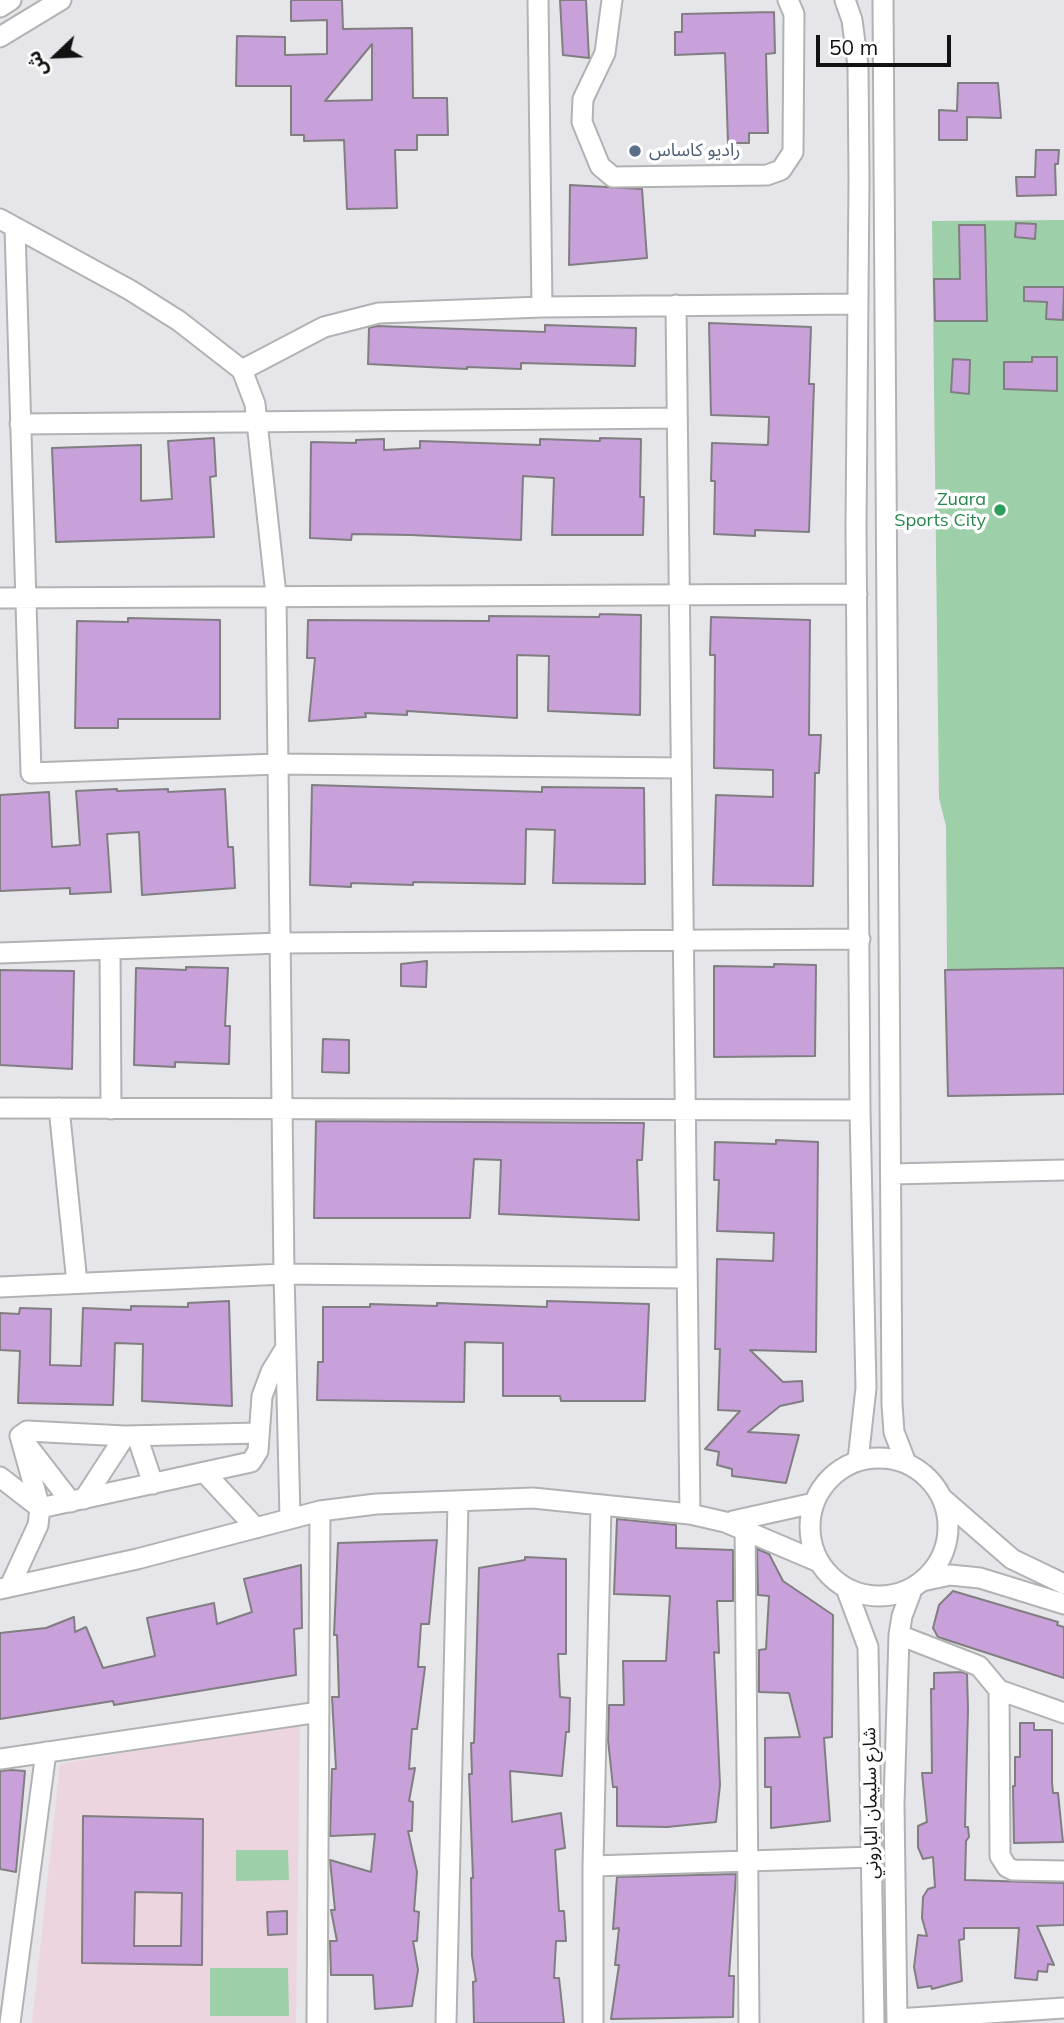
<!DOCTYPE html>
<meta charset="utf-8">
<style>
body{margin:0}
#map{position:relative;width:1064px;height:2023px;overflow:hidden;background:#e6e5e9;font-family:Mulish,"Noto Sans Arabic",sans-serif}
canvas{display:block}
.north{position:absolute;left:21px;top:21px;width:70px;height:70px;-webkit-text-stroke:5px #fff;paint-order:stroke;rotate:247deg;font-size:19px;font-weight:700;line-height:28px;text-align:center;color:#121213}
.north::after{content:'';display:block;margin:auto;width:24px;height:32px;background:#121213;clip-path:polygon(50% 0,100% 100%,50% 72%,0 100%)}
.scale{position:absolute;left:816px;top:35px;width:135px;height:32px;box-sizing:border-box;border:4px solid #121213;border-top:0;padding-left:9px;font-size:21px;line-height:24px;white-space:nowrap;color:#121213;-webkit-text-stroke:5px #fff;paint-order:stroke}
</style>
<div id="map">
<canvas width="1064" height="2023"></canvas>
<div class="north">ش</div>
<div class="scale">50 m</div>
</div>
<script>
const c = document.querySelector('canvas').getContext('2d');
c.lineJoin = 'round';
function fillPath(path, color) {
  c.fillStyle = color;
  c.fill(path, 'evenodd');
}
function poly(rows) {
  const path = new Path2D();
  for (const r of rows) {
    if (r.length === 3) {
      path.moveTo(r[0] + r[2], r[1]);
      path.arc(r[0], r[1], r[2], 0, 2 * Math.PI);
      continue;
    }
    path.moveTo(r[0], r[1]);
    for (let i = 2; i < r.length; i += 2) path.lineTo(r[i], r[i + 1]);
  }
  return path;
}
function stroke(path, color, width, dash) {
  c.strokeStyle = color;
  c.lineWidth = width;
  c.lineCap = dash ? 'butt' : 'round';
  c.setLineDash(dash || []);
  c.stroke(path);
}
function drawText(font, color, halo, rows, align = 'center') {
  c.font = font + ' Mulish,"Noto Sans Arabic",sans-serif';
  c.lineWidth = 7;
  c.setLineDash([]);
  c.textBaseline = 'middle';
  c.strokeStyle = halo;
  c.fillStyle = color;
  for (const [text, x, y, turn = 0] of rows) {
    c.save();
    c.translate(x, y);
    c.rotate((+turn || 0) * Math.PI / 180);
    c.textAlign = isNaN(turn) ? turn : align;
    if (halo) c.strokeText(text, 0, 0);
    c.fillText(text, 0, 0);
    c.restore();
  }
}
fillPath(poly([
 [300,1723,296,2023,32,2023,60,1764]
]), '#edd5df');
fillPath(poly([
 [1064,220,1064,1094,948,1096,946,826,939,798,932,221],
 [236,1850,288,1850,289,1880,236,1881],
 [210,1968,288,1968,289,2016,210,2016]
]), '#9dcfa8');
const building = poly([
 [291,0,342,0,343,29,412,28,413,98,447,98,448,135,417,135,417,150,395,150,397,208,347,209,344,140,304,141,304,135,291,135,291,86,236,86,237,36,285,37,285,55,327,54,327,20,291,21,291,0],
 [372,44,372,100,325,101,372,44],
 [560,0,586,0,589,58,563,55,560,0],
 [774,12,775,53,766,54,768,133,749,133,749,143,728,143,725,53,675,55,675,32,682,32,682,14,774,12],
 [958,83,998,83,1001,118,967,117,967,140,939,140,939,110,957,111,958,83],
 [1036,150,1059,150,1058,164,1055,164,1056,195,1017,196,1016,177,1035,177,1036,150],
 [570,185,642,189,647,258,569,265,570,185],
 [1016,223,1036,224,1035,239,1015,237,1016,223],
 [959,225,985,225,987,321,935,321,934,279,960,279,959,225],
 [1024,287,1064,287,1063,320,1046,319,1047,302,1024,301,1024,287],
 [709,323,811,327,809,384,814,384,809,532,755,530,755,536,714,534,715,481,711,481,712,443,768,445,769,417,711,415,709,323],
 [545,325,636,328,635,366,521,363,521,369,467,367,467,369,368,364,369,328,377,326,545,332,545,325],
 [1032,357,1057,357,1057,391,1004,389,1004,362,1032,362,1032,357],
 [953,359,970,360,969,394,951,392,953,359],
 [214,438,216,476,210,477,214,537,56,542,52,448,141,445,141,501,172,499,168,441,214,438],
 [600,438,641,439,640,497,644,497,643,535,552,535,554,478,523,476,521,540,411,535,352,534,351,540,310,538,311,442,356,443,356,440,384,439,384,450,420,448,420,441,540,445,540,439,600,441,600,438],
 [600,614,641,615,640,715,548,711,549,656,517,655,517,718,407,711,407,715,365,713,366,717,309,721,315,658,307,658,308,620,489,621,489,616,599,617,600,614],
 [711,617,810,620,809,735,821,735,819,773,815,773,813,886,713,885,716,795,773,797,773,770,714,768,715,655,710,655,711,617],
 [128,618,220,620,220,719,118,719,118,728,75,728,77,621,128,622,128,618],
 [312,785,542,792,542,787,644,788,645,884,553,883,555,830,526,829,525,884,413,882,413,885,351,883,351,887,310,885,312,785],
 [117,789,117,791,168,789,168,792,225,789,228,847,233,847,235,888,142,895,139,832,107,834,111,892,70,894,70,888,0,891,0,795,49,792,52,847,80,845,76,791,117,789],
 [427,961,426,987,401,986,401,964,427,961],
 [774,964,816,965,815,1056,714,1057,714,966,774,967,774,964],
 [186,967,228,968,225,1026,230,1026,229,1064,175,1062,175,1067,134,1065,136,968,186,970,186,967],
 [1064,968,1064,1094,948,1096,945,970,1064,968],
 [0,970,74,971,72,1069,0,1065,0,970],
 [323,1039,349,1040,349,1073,322,1072,323,1039],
 [316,1121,644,1123,642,1160,637,1160,639,1220,499,1214,501,1160,474,1159,470,1218,314,1218,316,1121],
 [776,1140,818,1142,816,1352,750,1350,783,1382,802,1381,803,1401,780,1406,748,1432,799,1435,786,1483,732,1476,732,1469,717,1465,719,1452,705,1449,740,1411,718,1410,720,1349,715,1349,717,1259,773,1261,774,1233,717,1231,719,1180,714,1180,715,1142,776,1144,776,1140],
 [229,1301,232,1406,142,1401,143,1344,115,1343,113,1405,18,1403,20,1351,0,1350,0,1313,19,1314,20,1308,51,1309,50,1365,81,1366,83,1308,131,1310,131,1306,188,1307,188,1303,229,1301],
 [547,1301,649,1304,645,1401,561,1401,560,1396,503,1396,503,1343,465,1342,464,1402,317,1400,318,1362,323,1362,323,1307,370,1307,370,1304,437,1306,437,1303,547,1307,547,1301],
 [617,1519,676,1525,676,1548,733,1550,733,1601,717,1601,719,1653,714,1652,720,1785,716,1822,667,1827,617,1826,617,1787,613,1787,608,1740,609,1705,624,1705,623,1661,666,1661,670,1596,614,1594,617,1519],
 [437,1540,429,1624,421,1624,418,1667,425,1667,417,1729,412,1729,409,1769,415,1768,409,1801,413,1802,412,1831,408,1831,417,1872,414,1911,419,1912,417,1941,413,1941,418,1970,412,2006,375,2009,373,1975,331,1975,330,1941,337,1941,331,1910,335,1910,330,1860,371,1872,375,1834,330,1836,332,1769,336,1769,332,1697,339,1697,337,1635,334,1635,338,1543,437,1540],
 [757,1549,769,1554,783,1581,833,1615,832,1737,824,1738,830,1821,771,1828,771,1787,765,1787,765,1738,800,1737,789,1693,759,1692,759,1650,766,1649,769,1596,758,1595,757,1549],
 [525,1557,566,1559,566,1654,558,1654,560,1697,570,1698,569,1732,566,1732,562,1776,510,1771,512,1822,561,1813,565,1848,555,1850,559,1911,564,1911,566,1941,556,1941,554,1978,559,1978,564,2023,474,2023,473,1982,476,1981,472,1956,471,1878,473,1878,469,1774,472,1774,471,1743,474,1743,479,1568,525,1560,525,1557],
 [301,1565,302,1628,294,1629,296,1675,114,1705,113,1701,0,1719,0,1633,46,1628,74,1617,75,1632,86,1627,103,1668,155,1656,147,1618,214,1603,217,1624,252,1612,244,1579,301,1565],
 [953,1591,1058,1622,1057,1625,1064,1627,1064,1678,938,1637,933,1628,939,1605,953,1591],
 [962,1672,967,1674,968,1709,965,1827,968,1827,969,1837,966,1841,965,1880,1064,1883,1064,1925,1037,1926,1054,1965,1048,1964,1047,1972,1038,1971,1037,1980,1015,1978,1019,1928,964,1928,964,1939,959,1940,962,1981,932,1989,931,1986,918,1988,914,1967,918,1935,927,1936,922,1918,923,1897,928,1889,935,1887,933,1857,923,1859,918,1847,918,1826,927,1822,922,1773,932,1773,931,1689,934,1689,934,1673,962,1672],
 [1020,1723,1034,1723,1034,1730,1052,1730,1052,1782,1053,1793,1058,1793,1063,1842,1014,1843,1013,1786,1015,1786,1015,1757,1020,1757,1020,1723],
 [11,1770,25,1771,16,1872,0,1869,0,1771,11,1770],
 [83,1816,203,1819,202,1965,82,1963,83,1816],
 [135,1892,182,1893,181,1946,134,1946,135,1892],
 [736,1874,729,1976,734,1976,733,2017,611,2019,619,1965,615,1965,619,1928,613,1929,617,1877,736,1874],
 [287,1911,287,1934,268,1935,267,1912,287,1911]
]);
fillPath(building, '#c8a1da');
stroke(building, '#807e81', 2);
const minor = poly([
 [538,0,542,307],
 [612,0,605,53,583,99,582,122,600,166,613,177,767,175,781,170,793,152,794,14,788,0],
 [845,0,852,20,858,66,859,179,856,525,860,1110,866,1388,858,1460],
 [883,0,892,1404,894,1432,906,1463],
 [0,7,11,0],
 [0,37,61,0],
 [0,219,130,290,179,321,242,370,255,404,276,595,284,1274,290,1517],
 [15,228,31,773,278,764,681,768],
 [676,305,690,1514],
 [242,370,324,327,379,313,542,307,856,304],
 [20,424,677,418],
 [0,598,857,594],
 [110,950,111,1109],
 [0,953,281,943,860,939],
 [0,1108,860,1110],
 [59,1108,77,1283],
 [892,1174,1064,1170],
 [0,1287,284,1274,687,1278],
 [20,1436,40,1508,251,1462,258,1451,262,1396,271,1372,285,1349],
 [20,1436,27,1431,125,1436,259,1433],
 [137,1436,153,1484],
 [27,1445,71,1502],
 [879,1527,69],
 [204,1472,256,1528],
 [0,1477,40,1508,38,1525,10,1586],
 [84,1499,125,1436],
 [943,1499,1012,1559,1064,1584],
 [745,1520,749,2023],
 [733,1521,814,1503],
 [922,1581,950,1575,980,1578,1064,1604],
 [846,1588,868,1647,874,2023],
 [0,1589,137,1559,320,1511,376,1504,533,1498,690,1514,725,1522,819,1562],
 [899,1635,979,1666,999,1690,1064,1713],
 [999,1690,1000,1856,1007,1867,1013,1870,1064,1871],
 [0,1759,319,1712],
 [593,1866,873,1857],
 [897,2019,1064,2008],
 [10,2023,46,1752],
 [317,2023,320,1511],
 [446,2023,458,1503],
 [593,2023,593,1866,601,1505],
 [897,2023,894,1804,899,1635,902,1616,913,1587]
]);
stroke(minor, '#b2b2b5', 23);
stroke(minor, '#fff', 19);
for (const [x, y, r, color] of [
 [635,151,7,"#5c6f8a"],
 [1000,510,7,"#2e9e5b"]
]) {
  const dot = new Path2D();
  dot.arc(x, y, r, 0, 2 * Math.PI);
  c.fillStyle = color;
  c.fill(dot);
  stroke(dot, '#fff', 2.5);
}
drawText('18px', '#4e5e75', '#fff', [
 ["راديو كاساس",649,151]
], 'left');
drawText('18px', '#27864d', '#fff', [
 ["Zuara",986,500],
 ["Sports City",986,521]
], 'right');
drawText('18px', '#121213', '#fff', [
 ["شارع سليمان الباروني",871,1803,-91]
]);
</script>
